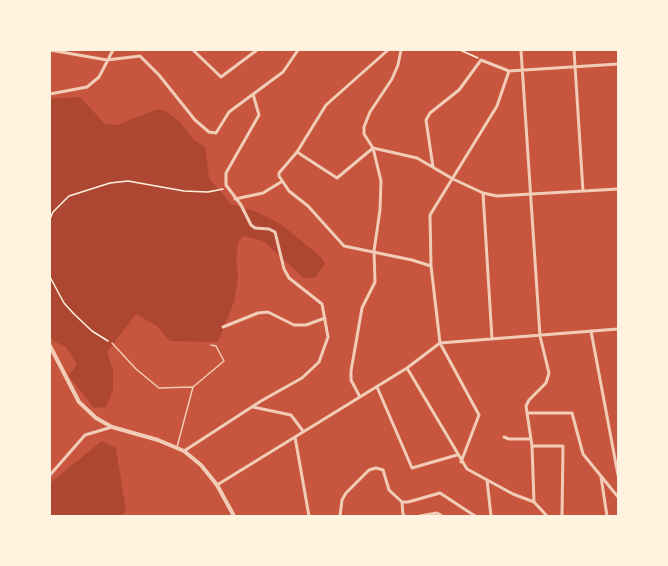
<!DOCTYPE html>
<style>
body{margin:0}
#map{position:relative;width:668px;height:566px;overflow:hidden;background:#c8553d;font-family:"DejaVu Sans",sans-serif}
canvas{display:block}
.frame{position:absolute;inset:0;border:51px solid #fff3e0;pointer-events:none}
</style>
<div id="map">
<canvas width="668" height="566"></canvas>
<div class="frame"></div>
</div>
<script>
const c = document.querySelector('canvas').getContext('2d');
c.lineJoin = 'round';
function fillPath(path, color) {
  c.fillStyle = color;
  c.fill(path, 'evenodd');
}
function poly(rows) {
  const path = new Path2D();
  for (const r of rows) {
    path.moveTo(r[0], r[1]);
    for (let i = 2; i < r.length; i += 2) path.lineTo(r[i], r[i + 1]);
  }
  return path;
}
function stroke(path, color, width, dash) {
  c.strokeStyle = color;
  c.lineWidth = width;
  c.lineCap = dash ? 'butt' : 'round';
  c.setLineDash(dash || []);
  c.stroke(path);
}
fillPath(poly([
 [80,97,105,124,117,125,158,109,167,112,180,122,193,139,205,147,209,178,231,204,257,212,282,225,322,258,325,264,315,278,304,278,263,241,243,236,238,242,236,260,238,277,234,302,218,342,170,341,157,326,136,314,107,352,113,370,113,390,106,407,94,408,69,376,77,364,66,347,53,341,50,335,50,99],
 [102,441,116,448,126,511,120,516,50,516,50,483]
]), '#ae4732');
stroke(poly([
 [460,50,478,58],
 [50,219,53,212,69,196,110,183,128,181,184,191,208,192,223,189],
 [50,277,64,303,74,314,92,331,108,341]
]), '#fff3e0', 1.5);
stroke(poly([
 [112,343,136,369,159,388,192,387],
 [177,447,193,387,224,361,216,346,211,345]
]), '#f1ccb7', 1.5);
stroke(poly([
 [50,50,107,60,140,56,159,75,195,120,209,132,216,133,229,112,283,72,298,50],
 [193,50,221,77,257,50],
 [388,50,326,105,297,152,279,173,279,176,289,191,308,206,344,246,412,260,431,266],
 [521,50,540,336,549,373,546,383,529,400,526,406,532,446,534,502],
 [574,50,583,191],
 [50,94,87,87,99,77,113,50],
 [373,148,417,158,453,179,483,193,497,196,618,189],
 [297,152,337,178,373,148],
 [433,167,426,120,430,113,459,90,481,60,509,71,618,64],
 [483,193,492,339],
 [235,199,263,193,281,182],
 [223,327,258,313,268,312,294,325,306,325,325,318],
 [591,331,618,475],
 [407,368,467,469,513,494,534,502,547,516],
 [377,387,412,468,457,455],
 [360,397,351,380,351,371,362,308,375,282,374,251,380,210,381,181,373,148,364,134,364,127,370,112,392,79,398,65,401,50],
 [253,407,291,415,303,431],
 [527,413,572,413,583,454,618,497],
 [295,437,309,516],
 [504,437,509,439,531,439],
 [532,446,563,446,562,516],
 [184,451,261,401,302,378,319,362,328,337,322,304,289,278,284,269,275,232,269,229,255,228,251,225,241,205,226,185,226,173,259,115,253,94],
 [461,462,479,415,440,343,431,266,430,215,497,106,509,71],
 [50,475,85,435,112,427],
 [601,477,607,516],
 [487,480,491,516],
 [217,485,407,368,440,343,618,329],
 [402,502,403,515,405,516],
 [340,516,342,500,346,493,369,470,376,468,383,470,389,490,402,502,408,502,440,493,475,516],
 [420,516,437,513,442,516]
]), '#f1ccb7', 3);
stroke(poly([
 [50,346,79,402,96,418,112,427,158,440,184,451,201,465,217,485,234,516]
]), '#f1ccb7', 4);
</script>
